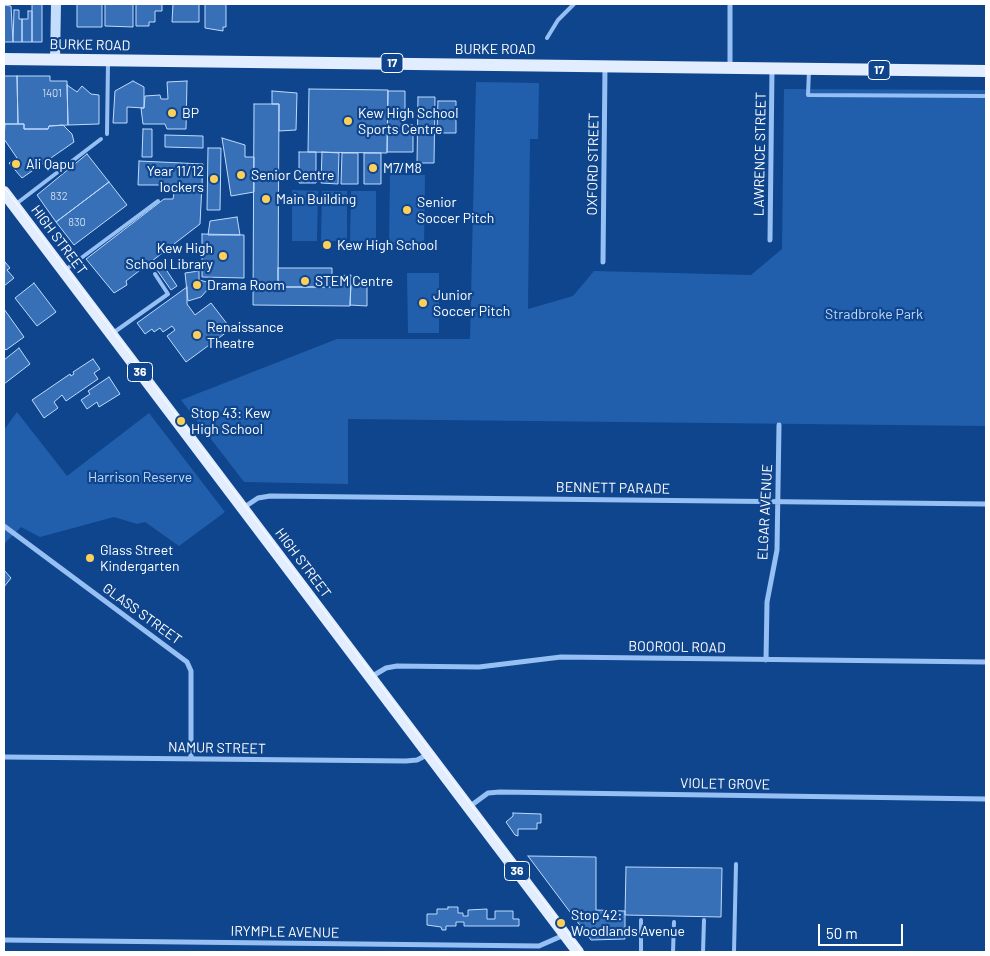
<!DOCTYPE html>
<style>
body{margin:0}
#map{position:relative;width:990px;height:956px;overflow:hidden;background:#0f458d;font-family:Barlow,sans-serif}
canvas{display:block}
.frame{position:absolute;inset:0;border:5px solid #fff;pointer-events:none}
.scale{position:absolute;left:818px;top:924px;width:85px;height:22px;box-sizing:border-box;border:2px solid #fff;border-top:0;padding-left:6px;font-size:15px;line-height:18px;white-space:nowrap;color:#fff;-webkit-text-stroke:4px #0f458d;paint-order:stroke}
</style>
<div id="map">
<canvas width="990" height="956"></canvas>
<div class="frame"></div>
<div class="scale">50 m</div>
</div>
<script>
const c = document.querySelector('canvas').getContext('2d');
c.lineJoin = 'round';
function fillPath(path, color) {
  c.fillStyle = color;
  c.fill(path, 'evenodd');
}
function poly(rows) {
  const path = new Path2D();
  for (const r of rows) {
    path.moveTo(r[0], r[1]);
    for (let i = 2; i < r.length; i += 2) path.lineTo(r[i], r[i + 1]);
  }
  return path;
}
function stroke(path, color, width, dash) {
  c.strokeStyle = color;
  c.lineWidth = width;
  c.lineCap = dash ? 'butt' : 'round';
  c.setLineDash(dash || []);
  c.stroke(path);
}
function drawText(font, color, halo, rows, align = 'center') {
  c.font = font + ' Barlow,sans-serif';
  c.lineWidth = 4.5;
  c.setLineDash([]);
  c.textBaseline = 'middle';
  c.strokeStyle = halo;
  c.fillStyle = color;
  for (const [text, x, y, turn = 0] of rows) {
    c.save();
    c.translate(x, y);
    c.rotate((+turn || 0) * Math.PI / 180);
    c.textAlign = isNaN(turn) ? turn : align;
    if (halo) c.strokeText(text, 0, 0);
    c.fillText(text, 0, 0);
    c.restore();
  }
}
fillPath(poly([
 [476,82,539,83,538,139,530,139,528,309,573,296,594,271,751,275,782,249,784,89,986,90,986,426,348,419,348,484,244,482,181,400,337,339,470,339],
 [390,175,425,175,424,246,389,246],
 [292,190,318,191,317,241,292,241],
 [322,191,347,191,347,241,321,241],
 [351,191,376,191,376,242,350,241],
 [407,273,439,273,439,333,408,333],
 [17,412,67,476,149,413,225,512,179,546,145,522,137,524,114,517,40,537,21,527,4,544,4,430]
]), '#215fac');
const building = poly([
 [32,4,42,4,42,42,32,42,32,4],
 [77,4,102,4,102,27,77,27,77,4],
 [105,4,133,4,133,27,105,26,105,4],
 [136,4,162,4,162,11,155,11,155,22,149,22,149,26,136,26,136,4],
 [173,4,199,4,199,22,172,22,173,4],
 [205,4,226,4,226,27,223,27,223,31,205,28,205,4],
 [4,5,11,6,13,42,4,42,4,5],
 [14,10,19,10,19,19,22,19,22,42,13,42,14,10],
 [28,11,32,11,32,42,22,42,22,19,28,19,28,11],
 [4,76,17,76,18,124,5,124,4,128,4,76],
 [17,76,50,76,50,81,67,81,68,125,49,126,48,129,24,129,24,124,18,124,17,76],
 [133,81,144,87,144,108,127,107,127,123,113,123,115,91,133,81],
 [187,81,186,129,167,129,165,124,143,124,141,108,144,108,145,96,160,95,161,99,168,99,167,82,187,81],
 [67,85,77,92,82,86,91,94,99,95,99,124,68,125,67,85],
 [309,89,388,90,387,153,308,152,309,89],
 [272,91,297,93,296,130,279,131,279,104,272,104,272,91],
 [388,91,405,91,405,125,413,125,413,152,387,152,388,91],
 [418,97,435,97,434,163,417,163,418,97],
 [438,101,456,101,456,133,437,133,438,101],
 [254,104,279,104,278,287,332,287,332,276,351,275,350,306,253,305,254,104],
 [5,124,24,124,24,129,48,129,49,126,63,125,72,134,74,142,22,178,9,163,17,158,4,139,5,124],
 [143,129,152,129,152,157,142,157,143,129],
 [165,135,203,136,203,148,165,147,165,135],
 [222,138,245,145,245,157,254,157,254,192,231,196,222,138],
 [208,148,221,148,220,210,207,210,208,148],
 [299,152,316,152,316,183,299,183,299,152],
 [322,152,339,153,338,184,321,183,322,152],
 [342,153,358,153,358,184,341,184,342,153],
 [364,153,381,153,381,184,364,184,364,153],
 [87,154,109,182,56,222,37,195,87,154],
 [139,161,203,164,200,224,126,281,127,285,114,293,86,259,164,199,173,199,174,193,175,185,138,185,139,161],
 [109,182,127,205,74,245,56,222,109,182],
 [237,217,240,235,208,235,210,221,237,217],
 [202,234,244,235,244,278,202,277,202,234],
 [5,262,10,268,7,270,14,278,4,286,5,262],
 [163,265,177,286,171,290,157,270,163,265],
 [278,268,332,268,332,287,278,287,278,268],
 [199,271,199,280,207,282,208,289,201,297,188,301,185,273,199,271],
 [34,283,56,312,37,326,15,298,34,283],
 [367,283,367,306,350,305,351,285,367,283],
 [187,287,187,304,195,315,211,303,231,329,186,362,167,336,175,330,172,326,163,332,160,328,154,332,152,329,145,334,137,323,187,287],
 [4,309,24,337,6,350,4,348,4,309],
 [19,348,30,364,4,384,4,360,19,348],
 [93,359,100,369,94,373,98,379,66,401,62,395,54,402,58,408,44,418,32,400,70,374,71,376,74,374,73,372,93,359],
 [109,377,120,394,99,407,97,402,87,409,81,400,90,394,88,391,109,377],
 [4,570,11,578,4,587,4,570],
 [513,813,541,814,541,823,537,823,537,829,518,829,518,836,515,835,506,822,513,816,513,813],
 [528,856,596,857,596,910,625,911,625,939,591,940,528,856],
 [626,867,722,868,721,917,625,915,626,867],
 [448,907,458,907,458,913,463,913,463,916,468,916,468,910,487,909,487,919,495,919,495,911,513,911,513,919,519,919,519,926,464,926,464,922,456,922,456,926,446,926,446,930,442,930,441,927,427,925,427,914,437,914,437,909,448,909,448,907]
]);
fillPath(building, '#3770b7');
stroke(building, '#bedafd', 1);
stroke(poly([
 [547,38,558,20,574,4],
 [809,70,808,95,986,96],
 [107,134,108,63],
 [16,204,101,139],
 [65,270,158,201],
 [113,333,168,294,155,274],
 [641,952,641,920],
 [673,952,674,922],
 [703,952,704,920],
 [734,952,736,864]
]), '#96c0f3', 4);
stroke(poly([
 [730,67,730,4],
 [770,240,772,69],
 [603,262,605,67],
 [243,508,258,498,270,496,986,504],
 [4,526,187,662,191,671,191,759],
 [766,660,767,602,777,550,779,425],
 [371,677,386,668,397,666,479,667,561,657,986,662],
 [4,757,406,761,417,760,429,754],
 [469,807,488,793,500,792,986,799],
 [4,940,539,946,564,935]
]), '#96c0f3', 5);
stroke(poly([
 [55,60,56,4]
]), '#c5ddfd', 10);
stroke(poly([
 [4,59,986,71],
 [4,192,578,952]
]), '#e2edff', 12);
stroke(poly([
 [4,187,582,952]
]), '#fff', 1);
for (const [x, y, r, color] of [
 [172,113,5,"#ffd058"],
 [348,121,5,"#ffd058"],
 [16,164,5,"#ffd058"],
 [373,168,5,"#ffd058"],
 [241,175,5,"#ffd058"],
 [214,179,5,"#ffd058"],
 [266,199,5,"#ffd058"],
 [407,210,5,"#ffd058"],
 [327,245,5,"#ffd058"],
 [223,256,5,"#ffd058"],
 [305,281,5,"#ffd058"],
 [197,285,5,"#ffd058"],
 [423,303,5,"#ffd058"],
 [197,335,5,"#ffd058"],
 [181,421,5,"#ffd058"],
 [90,558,5,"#ffd058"],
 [561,923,5,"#ffd058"]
]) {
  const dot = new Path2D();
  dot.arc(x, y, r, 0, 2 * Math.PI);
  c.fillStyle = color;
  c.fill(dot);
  stroke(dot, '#0f458d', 2);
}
drawText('11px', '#cddbed', null, [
 ["1401",52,93],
 ["832",59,196],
 ["830",77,222]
]);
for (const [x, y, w] of [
 [392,63,22],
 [879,70,22],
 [140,372,25],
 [517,871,25]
]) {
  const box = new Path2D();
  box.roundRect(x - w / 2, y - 9.5, w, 19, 4);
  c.fillStyle = '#0f458d';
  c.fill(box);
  stroke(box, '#fff', 1);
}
drawText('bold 12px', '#fff', null, [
 ["17",392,63],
 ["17",879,70],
 ["36",140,372],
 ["36",517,871]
]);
drawText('14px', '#fff', '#0f458d', [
 ["BURKE ROAD",90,45,1],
 ["BURKE ROAD",495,49],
 ["LAWRENCE STREET",760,154,-89],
 ["OXFORD STREET",593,164,-89],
 ["HIGH STREET",59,240,53],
 ["BENNETT PARADE",613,488,1],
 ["ELGAR AVENUE",765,512,-87],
 ["HIGH STREET",303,563,53],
 ["GLASS STREET",142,614,36],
 ["BOOROOL ROAD",677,647,1],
 ["NAMUR STREET",217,748,1],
 ["VIOLET GROVE",725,784,1],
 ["IRYMPLE AVENUE",285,932,1]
]);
drawText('14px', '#fff', '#0f458d', [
 ["BP",182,113],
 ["Kew High School",358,113],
 ["Sports Centre",358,129],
 ["Ali Qapu",26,164],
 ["M7/M8",383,168],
 ["Year 11/12",204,171,"right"],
 ["lockers",204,187,"right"],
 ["Senior Centre",251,175],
 ["Main Building",276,199],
 ["Senior",417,202],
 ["Soccer Pitch",417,218],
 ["Kew High School",337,245],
 ["Kew High",213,248,"right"],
 ["School Library",213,264,"right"],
 ["STEM Centre",315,281],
 ["Drama Room",207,285],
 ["Junior",433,295],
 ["Soccer Pitch",433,311],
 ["Renaissance",207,327],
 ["Theatre",207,343],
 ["Stop 43: Kew",191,413],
 ["High School",191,429],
 ["Glass Street",100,550],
 ["Kindergarten",100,566],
 ["Stop 42:",571,915],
 ["Woodlands Avenue",571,931]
], 'left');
drawText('14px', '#bedafd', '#0f458d', [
 ["Stradbroke Park",874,314],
 ["Harrison Reserve",140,477]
]);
</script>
